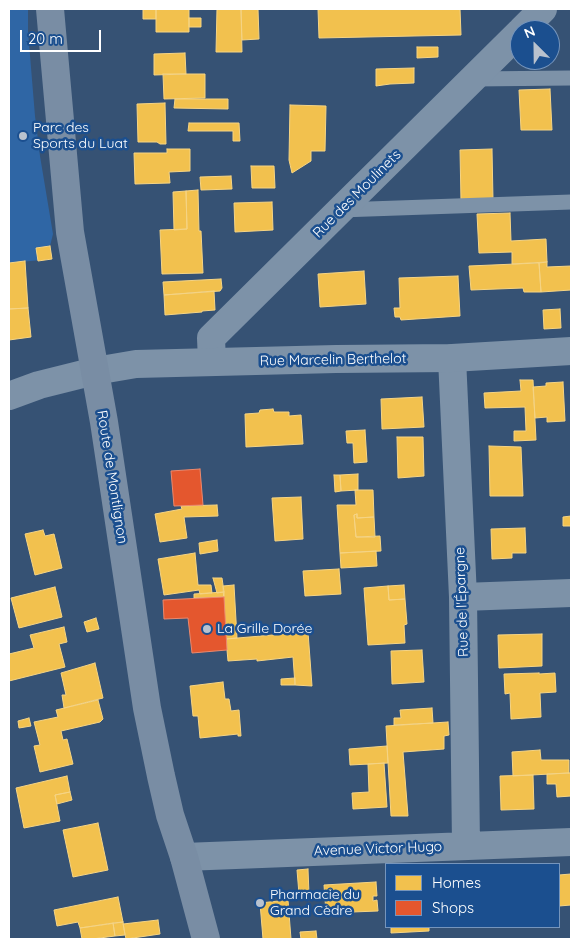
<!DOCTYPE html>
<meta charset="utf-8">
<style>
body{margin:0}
#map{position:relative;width:580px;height:948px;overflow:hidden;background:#365274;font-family:Quicksand,sans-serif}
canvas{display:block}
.frame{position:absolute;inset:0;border:10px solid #fff;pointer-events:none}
.legend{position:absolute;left:385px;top:863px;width:175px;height:65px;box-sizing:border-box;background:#1b4f8f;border:1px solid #7695bc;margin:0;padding:6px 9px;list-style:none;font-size:15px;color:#fff}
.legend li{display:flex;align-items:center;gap:10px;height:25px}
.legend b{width:25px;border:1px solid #7695bc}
.north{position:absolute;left:510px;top:20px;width:50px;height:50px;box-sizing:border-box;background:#1b4f8f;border:1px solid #7695bc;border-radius:50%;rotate:337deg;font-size:14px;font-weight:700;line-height:20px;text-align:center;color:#fff}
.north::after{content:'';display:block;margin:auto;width:18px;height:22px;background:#b9c2ce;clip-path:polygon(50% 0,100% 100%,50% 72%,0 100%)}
.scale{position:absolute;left:20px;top:30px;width:81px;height:22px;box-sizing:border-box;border:2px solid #fff;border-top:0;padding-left:6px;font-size:15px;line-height:18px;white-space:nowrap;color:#fff;-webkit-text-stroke:4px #1b4f8f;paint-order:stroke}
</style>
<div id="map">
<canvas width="580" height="948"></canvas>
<div class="frame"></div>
<ul class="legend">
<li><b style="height:14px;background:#f2c14e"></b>Homes</li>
<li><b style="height:14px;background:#e4572e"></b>Shops</li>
</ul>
<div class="north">N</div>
<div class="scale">20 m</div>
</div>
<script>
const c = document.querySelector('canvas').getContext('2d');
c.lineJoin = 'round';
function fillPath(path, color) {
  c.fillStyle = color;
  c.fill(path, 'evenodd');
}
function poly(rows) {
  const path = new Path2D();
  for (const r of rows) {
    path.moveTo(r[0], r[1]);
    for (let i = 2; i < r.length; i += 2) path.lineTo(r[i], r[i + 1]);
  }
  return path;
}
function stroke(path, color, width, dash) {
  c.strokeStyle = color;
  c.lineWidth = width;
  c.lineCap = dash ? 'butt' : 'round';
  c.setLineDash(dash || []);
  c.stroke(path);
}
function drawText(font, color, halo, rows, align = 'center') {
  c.font = font + ' Quicksand,sans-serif';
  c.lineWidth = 5;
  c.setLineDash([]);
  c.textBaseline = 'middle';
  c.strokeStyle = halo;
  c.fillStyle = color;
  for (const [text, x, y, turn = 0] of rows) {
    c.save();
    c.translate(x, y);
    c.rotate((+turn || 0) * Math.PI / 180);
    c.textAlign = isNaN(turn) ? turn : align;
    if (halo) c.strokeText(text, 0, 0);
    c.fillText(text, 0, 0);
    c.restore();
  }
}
fillPath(poly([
 [9,9,28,9,28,31,35,116,40,156,53,234,50,246,52,259,9,263]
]), '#2f66a5');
const homes = poly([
 [143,9,156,9,156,19,143,19,143,9],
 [156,9,189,9,189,32,156,32,156,9],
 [217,9,241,9,242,52,216,52,217,9],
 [241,9,258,9,259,39,242,40,241,9],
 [318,9,460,9,461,35,319,38,318,9],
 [189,18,201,18,201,27,189,27,189,18],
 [417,47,438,47,438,57,417,58,417,47],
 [185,53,186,74,154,75,154,54,185,53],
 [414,68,414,83,390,84,376,86,376,69,414,68],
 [163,74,205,74,205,98,164,99,163,74],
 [550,89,552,130,521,130,519,90,550,89],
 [175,99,228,99,228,109,174,108,175,99],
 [165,103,166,144,160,144,157,142,138,142,137,104,165,103],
 [290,105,326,106,325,151,311,151,311,161,292,173,289,160,290,105],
 [189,123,239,123,240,141,233,141,233,131,188,131,189,123],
 [167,149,190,149,190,171,169,172,170,183,135,184,134,153,167,153,167,149],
 [492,149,493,200,461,201,460,150,492,149],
 [251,166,274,166,275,188,252,188,251,166],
 [231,176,232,189,201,190,200,177,231,176],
 [198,190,199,231,201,231,203,273,162,274,160,230,187,229,186,191,198,190],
 [186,191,187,229,174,230,173,192,186,191],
 [272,202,273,230,235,232,234,203,272,202],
 [510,213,511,241,546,239,547,262,512,264,512,252,479,253,477,214,510,213],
 [50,246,52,259,38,261,36,248,50,246],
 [25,261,28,308,9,309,9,263,25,261],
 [547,262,547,267,571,266,571,290,541,292,539,263,547,262],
 [539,263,541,292,524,292,523,288,471,290,469,266,539,263],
 [364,271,366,304,320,307,318,274,364,271],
 [458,276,460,316,401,320,400,317,395,317,394,308,400,308,399,278,458,276],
 [221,279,222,288,220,291,164,295,163,282,221,279],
 [214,291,215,310,202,311,202,312,165,315,164,295,214,291],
 [28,308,31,337,9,340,9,309,28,308],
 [560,309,561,328,544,329,543,310,560,309],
 [520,380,533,380,536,440,514,441,514,431,526,431,525,407,485,408,484,393,521,391,520,380],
 [563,382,565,421,547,422,547,417,535,418,533,387,546,386,546,383,563,382],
 [422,397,424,427,382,429,381,399,422,397],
 [273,409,274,412,289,412,289,416,301,415,303,444,246,447,245,414,259,413,260,410,273,409],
 [365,430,367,462,354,463,353,443,347,443,346,431,365,430],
 [397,437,423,437,424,476,398,478,397,437],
 [489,446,521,447,523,496,490,496,489,446],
 [358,474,358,490,341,491,340,475,358,474],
 [334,475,340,475,341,491,335,492,334,475],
 [355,490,373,490,374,517,357,518,357,514,354,515,356,537,380,536,381,551,340,553,337,505,356,505,355,490],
 [301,497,303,539,275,541,272,498,301,497],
 [217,505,218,516,184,517,187,538,160,542,155,514,182,509,181,506,217,505],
 [357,514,357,518,374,517,375,537,356,537,354,515,357,514],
 [571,516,571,526,563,526,563,517,571,516],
 [525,528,526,553,512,553,512,558,492,559,491,529,525,528],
 [43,530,45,536,54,534,62,568,35,575,25,534,43,530],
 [217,540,218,551,200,554,199,543,217,540],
 [376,551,377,566,341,568,340,553,376,551],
 [195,553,198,585,211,585,212,593,200,594,199,590,164,595,158,559,195,553],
 [339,569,341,594,305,596,303,571,339,569],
 [213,578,222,578,224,592,217,593,213,578],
 [234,585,237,638,226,639,223,586,234,585],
 [404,585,405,599,389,600,388,586,404,585],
 [388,586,389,600,405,599,407,624,404,625,405,643,368,645,364,588,388,586],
 [55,587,62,617,19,628,11,598,55,587],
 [224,592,224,597,194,598,194,594,224,592],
 [96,618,99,629,87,632,84,622,96,618],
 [64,627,67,642,59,644,65,667,9,681,9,654,34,648,30,635,64,627],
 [308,632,312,686,295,685,293,657,257,661,257,659,228,661,226,639,308,632],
 [542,634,542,666,499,668,498,635,542,634],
 [422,650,424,682,392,684,391,651,422,650],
 [95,663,103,698,64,708,62,695,66,695,61,673,95,663],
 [539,673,539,674,555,673,556,692,540,693,541,717,511,719,510,693,505,694,504,674,539,673],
 [295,678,295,685,281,685,281,679,295,678],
 [223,682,225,699,229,699,231,711,239,710,241,736,238,736,238,734,200,738,198,716,193,716,190,686,223,682],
 [98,700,103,719,100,722,61,731,63,740,67,739,73,764,40,772,34,746,40,745,34,722,58,717,56,710,98,700],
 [432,708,433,723,394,725,394,718,401,718,400,710,432,708],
 [29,718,31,726,19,728,18,721,29,718],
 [448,722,449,735,444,736,444,749,403,752,408,816,391,816,386,726,448,722],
 [387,746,388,763,350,765,349,749,387,746],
 [540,750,541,760,569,760,569,773,513,776,512,752,540,750],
 [384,763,387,807,353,809,352,793,369,792,368,764,384,763],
 [569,773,571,773,571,796,557,797,556,784,547,784,547,774,569,773],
 [533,775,534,809,501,810,500,776,533,775],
 [67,776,70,792,55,795,60,821,24,828,16,788,67,776],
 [70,792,72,800,57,804,55,795,70,792],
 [98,823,108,870,73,877,63,830,98,823],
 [308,869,309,894,299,894,297,870,308,869],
 [571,874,571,905,559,906,559,875,571,874],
 [376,882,377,896,373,896,373,901,377,900,378,911,326,913,324,885,376,882],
 [118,897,123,922,80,928,78,922,57,926,54,910,118,897],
 [288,900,291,939,263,939,260,903,288,900],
 [158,920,160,934,126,939,123,924,158,920],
 [123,922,125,935,115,936,113,923,123,922],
 [113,923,115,936,92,939,82,939,80,928,113,923],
 [391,927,429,927,429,931,391,933,391,927],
 [316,931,317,939,301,939,300,932,316,931]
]);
fillPath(homes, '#f2c14e');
stroke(homes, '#f6d483', 1);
const shops = poly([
 [200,469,203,505,174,506,171,471,200,469],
 [224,597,227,650,192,653,188,618,164,619,163,600,224,597]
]);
fillPath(shops, '#e4572e');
stroke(shops, '#ec896d', 1);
stroke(poly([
 [473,79,571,78],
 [340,210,571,202]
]), '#7d92a8', 15);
stroke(poly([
 [522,30,543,9],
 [452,358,463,597,466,846],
 [212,362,211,338,520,32],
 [9,396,39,385,95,371],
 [463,597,571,593],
 [184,857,571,842]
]), '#7d92a8', 28);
stroke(poly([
 [95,371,136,364,336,359,452,358,571,351]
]), '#7d92a8', 28);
stroke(poly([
 [50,9,70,232,104,422,147,708,161,776,170,815,184,857,206,939]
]), '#798da4', 28);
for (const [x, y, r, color] of [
 [23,136,5,"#b9c2ce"],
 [207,629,5,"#b9c2ce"],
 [260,903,5,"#b9c2ce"]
]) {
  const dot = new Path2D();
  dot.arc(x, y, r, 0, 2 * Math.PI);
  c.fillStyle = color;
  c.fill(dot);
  stroke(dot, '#1b4f8f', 2);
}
drawText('14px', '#fff', '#1b4f8f', [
 ["Parc des",33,128],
 ["Sports du Luat",33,144],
 ["La Grille Dorée",217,629],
 ["Pharmacie du",270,895],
 ["Grand Cèdre",270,911]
], 'left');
drawText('14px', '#fff', '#1b4f8f', [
 ["Rue des Moulinets",357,194,-45],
 ["Rue Marcelin Berthelot",333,360,-1],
 ["Route de Montlignon",112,477,81],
 ["Rue de l'Épargne",462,602,-92],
 ["Avenue Victor Hugo",378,849,-2]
]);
</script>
